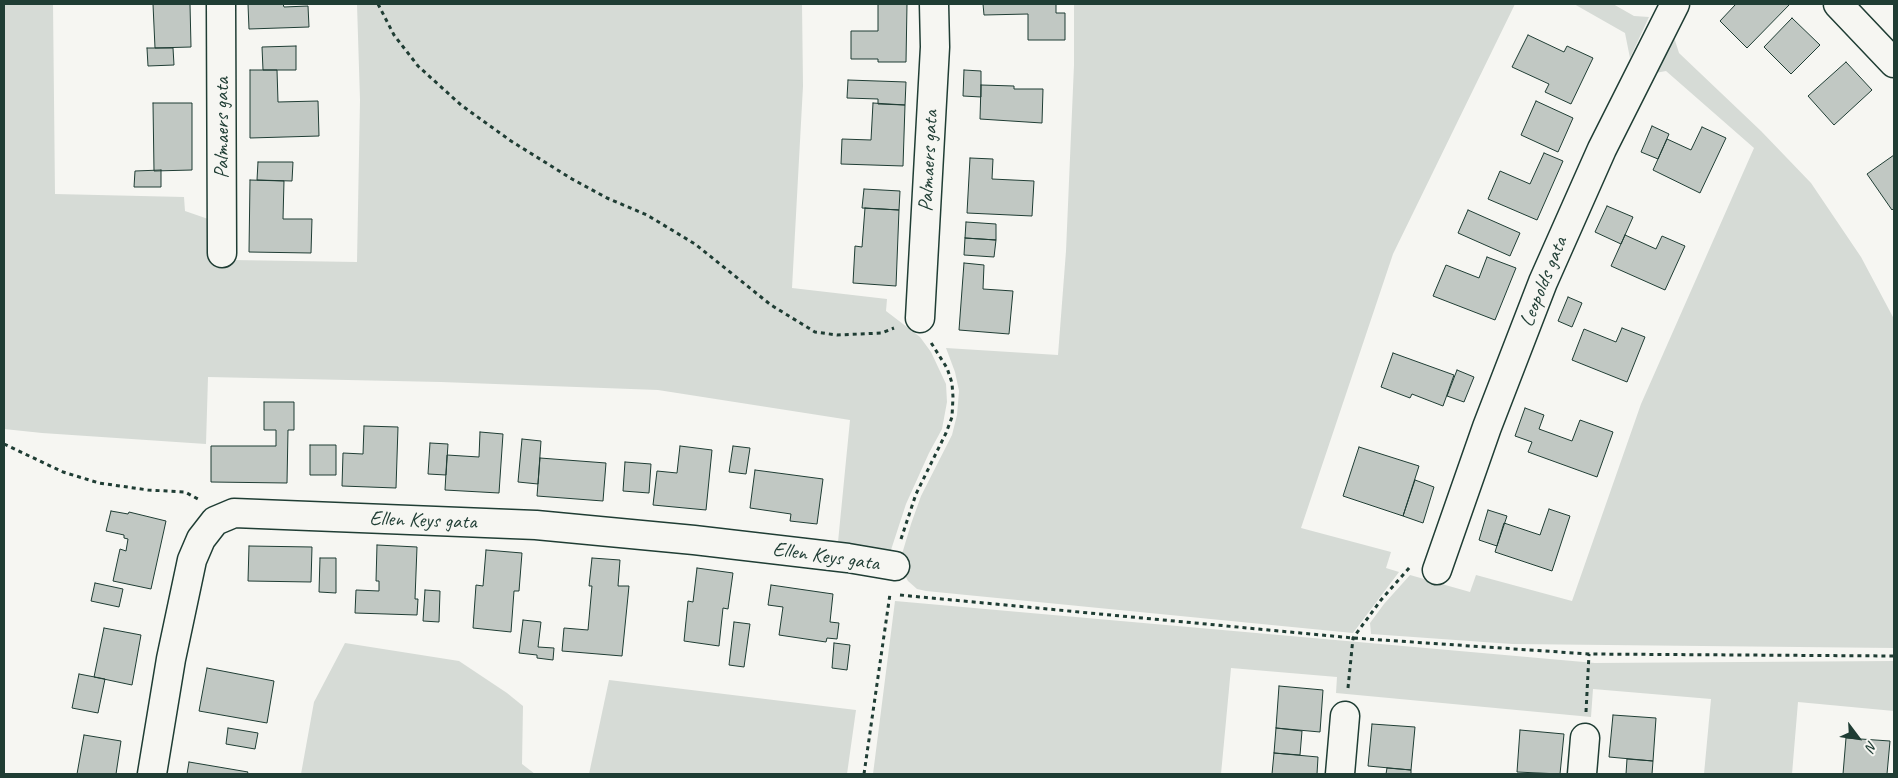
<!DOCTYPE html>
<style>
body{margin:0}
#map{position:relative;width:1898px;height:778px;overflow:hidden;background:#f6f6f2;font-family:Caveat,sans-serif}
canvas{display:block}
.frame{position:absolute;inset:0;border:5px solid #1f3d34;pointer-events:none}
.north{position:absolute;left:1833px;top:713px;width:50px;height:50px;-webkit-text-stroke:4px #f6f6f2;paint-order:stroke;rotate:121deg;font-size:14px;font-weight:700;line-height:20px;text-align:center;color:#1f3d34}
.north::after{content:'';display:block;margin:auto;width:18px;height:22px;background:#1f3d34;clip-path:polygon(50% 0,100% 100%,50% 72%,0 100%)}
</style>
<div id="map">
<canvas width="1898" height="778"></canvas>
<div class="frame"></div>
<div class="north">N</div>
</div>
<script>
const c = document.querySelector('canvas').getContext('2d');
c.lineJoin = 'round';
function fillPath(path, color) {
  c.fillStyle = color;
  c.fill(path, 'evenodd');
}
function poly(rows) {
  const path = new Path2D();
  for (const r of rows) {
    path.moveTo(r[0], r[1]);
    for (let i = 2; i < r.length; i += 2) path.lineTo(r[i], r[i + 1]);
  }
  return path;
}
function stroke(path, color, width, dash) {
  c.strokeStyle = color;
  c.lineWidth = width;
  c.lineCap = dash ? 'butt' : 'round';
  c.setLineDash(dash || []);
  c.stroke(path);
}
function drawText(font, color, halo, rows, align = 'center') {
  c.font = font + ' Caveat,sans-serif';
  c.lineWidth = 5;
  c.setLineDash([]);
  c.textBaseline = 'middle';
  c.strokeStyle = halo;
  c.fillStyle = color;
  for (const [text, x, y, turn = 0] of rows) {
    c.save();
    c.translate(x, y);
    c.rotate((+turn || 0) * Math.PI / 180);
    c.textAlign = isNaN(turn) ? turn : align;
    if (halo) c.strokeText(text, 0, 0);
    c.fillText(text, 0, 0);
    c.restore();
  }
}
fillPath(poly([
 [4,4,53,4,55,194,184,197,185,211,211,220,233,260,357,262,360,100,357,4,802,4,803,86,792,288,887,299,886,311,920,337,931,352,946,384,947,402,942,429,929,453,906,504,890,553,838,542,850,420,658,390,441,382,208,377,206,444,42,433,4,429],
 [1074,4,1515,4,1393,254,1301,528,1391,552,1386,568,1399,572,1353,633,926,591,917,589,908,581,901,568,902,554,911,524,921,496,952,435,957,415,959,391,955,372,946,348,1058,355,1066,251,1074,65],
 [1574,4,1613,4,1634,16,1649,17,1630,58,1625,33],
 [1673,34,1679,53,1761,131,1811,183,1861,257,1894,319,1894,648,1512,644,1371,634,1370,623,1384,604,1410,575,1470,592,1476,575,1572,601,1641,404,1754,148,1666,71,1650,74],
 [895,601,1595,663,1894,661,1894,711,1798,702,1792,774,1704,774,1711,699,1593,689,1591,717,1336,693,1337,677,1231,668,1221,774,873,774],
 [345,643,459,661,507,693,523,706,522,764,535,774,301,774,314,702],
 [609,680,856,710,847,774,589,774]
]), '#d6dbd6');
const building = poly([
 [153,4,190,4,191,47,155,48,153,4],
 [248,4,283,4,284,7,308,6,309,27,249,29,248,4],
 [878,4,907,4,906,62,878,62,878,59,851,59,851,31,878,31,878,4],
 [983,4,1056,4,1056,13,1065,13,1065,40,1028,40,1028,14,984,15,983,4],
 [1736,4,1790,4,1747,48,1720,21,1736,4],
 [1792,18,1820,45,1791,74,1764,47,1792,18],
 [1528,35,1564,52,1567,46,1593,58,1571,104,1545,92,1549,84,1512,67,1528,35],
 [296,46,296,70,263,70,262,47,296,46],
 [147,48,173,48,174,65,148,66,147,48],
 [1846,62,1872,90,1834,125,1808,96,1846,62],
 [250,70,277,70,278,102,318,101,319,136,250,138,250,70],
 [964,70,981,71,981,97,963,96,964,70],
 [848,80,906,82,905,105,878,104,878,99,847,98,848,80],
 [981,85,1014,86,1014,89,1043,89,1042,123,980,119,981,85],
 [1536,101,1573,118,1558,152,1521,135,1536,101],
 [153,103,192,103,192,170,154,171,153,103],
 [873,103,905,105,903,166,841,164,842,139,871,140,873,103],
 [1652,126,1669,134,1658,159,1641,152,1652,126],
 [1702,127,1726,138,1700,193,1653,170,1667,139,1691,150,1702,127],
 [1544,153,1563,161,1537,220,1488,199,1500,171,1530,184,1544,153],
 [1894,155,1894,208,1892,210,1867,174,1894,155],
 [970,158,993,159,992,179,1034,181,1032,216,967,213,970,158],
 [258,162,293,162,292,181,257,180,258,162],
 [161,170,161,187,134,187,135,171,161,170],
 [250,180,284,181,283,219,312,219,311,253,249,252,250,180],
 [864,189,900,191,899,210,862,208,864,189],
 [1607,206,1633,217,1621,244,1595,232,1607,206],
 [865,208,899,210,896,286,853,283,855,246,862,247,865,208],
 [1468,210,1520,233,1510,256,1458,233,1468,210],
 [966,222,996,224,996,240,965,238,966,222],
 [1625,235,1656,249,1662,236,1685,246,1665,290,1611,266,1625,235],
 [965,238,996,240,994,257,964,255,965,238],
 [1487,257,1516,268,1495,320,1433,296,1446,265,1479,278,1487,257],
 [964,263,984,265,983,289,1013,291,1009,334,959,330,964,263],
 [1568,297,1582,303,1572,327,1558,321,1568,297],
 [1622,328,1645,337,1627,382,1572,360,1584,329,1616,342,1622,328],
 [1393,353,1454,375,1443,406,1412,394,1410,398,1381,387,1393,353],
 [1457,370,1474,377,1464,402,1447,396,1457,370],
 [264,402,294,402,294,430,288,430,287,483,211,482,211,446,276,446,276,430,264,430,264,402],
 [1525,408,1544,415,1539,429,1572,441,1580,420,1613,432,1597,477,1528,452,1532,442,1515,436,1525,408],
 [364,426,398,427,396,488,342,486,343,453,363,454,364,426],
 [480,432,503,434,499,493,445,490,447,455,479,457,480,432],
 [522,439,541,441,538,484,518,482,522,439],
 [430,443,448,444,446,475,428,474,430,443],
 [310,445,336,445,336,475,310,475,310,445],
 [680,446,712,450,706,510,653,505,657,471,677,473,680,446],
 [733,446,750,448,746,474,729,472,733,446],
 [1359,447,1419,466,1403,516,1343,496,1359,447],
 [540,458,606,463,603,501,537,496,540,458],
 [625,462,651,464,649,493,623,491,625,462],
 [755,470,823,479,817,524,790,521,791,514,750,508,755,470],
 [1415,480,1434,487,1423,523,1403,516,1415,480],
 [1549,509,1570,516,1552,571,1495,552,1504,523,1540,535,1549,509],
 [1488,510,1507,516,1497,546,1479,540,1488,510],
 [111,511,128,514,129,512,166,521,151,589,113,581,120,549,126,551,128,539,124,538,124,535,106,531,111,511],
 [377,545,417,547,415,599,418,599,417,615,355,613,356,590,379,591,379,581,376,581,377,545],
 [249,546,312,547,311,582,248,581,249,546],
 [486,550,522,553,519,591,514,591,511,632,473,628,476,585,483,586,486,550],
 [320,558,336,558,336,593,319,592,320,558],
 [592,558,620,560,618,586,629,586,622,656,562,651,564,628,588,630,592,586,589,586,592,558],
 [697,568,733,573,728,609,723,608,719,646,684,641,688,601,693,602,697,568],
 [95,583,123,589,119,607,91,601,95,583],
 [771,585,833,594,830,622,839,623,837,639,827,638,826,642,779,635,783,607,768,605,771,585],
 [425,590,440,591,439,622,423,621,425,590],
 [523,620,541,622,538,647,554,648,553,660,537,658,537,655,519,653,523,620],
 [734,622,750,624,744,667,729,665,734,622],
 [104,628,141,635,132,685,94,677,104,628],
 [834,643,850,645,847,670,832,668,834,643],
 [207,668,274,681,267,723,199,711,207,668],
 [79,674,105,679,98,713,72,708,79,674],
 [1279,686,1323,690,1320,732,1276,728,1279,686],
 [1613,715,1656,718,1653,761,1609,757,1613,715],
 [1372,724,1415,727,1411,770,1368,766,1372,724],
 [228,728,258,733,255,749,226,744,228,728],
 [1276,728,1302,731,1300,755,1274,753,1276,728],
 [1520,730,1564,734,1560,774,1517,772,1520,730],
 [84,735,121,741,116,774,77,774,84,735],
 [1846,738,1890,741,1887,774,1843,774,1846,738],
 [1274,753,1318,757,1317,774,1272,774,1274,753],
 [1627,759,1653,761,1652,774,1626,774,1627,759],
 [189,762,248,772,247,774,187,774,189,762],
 [1387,768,1411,770,1411,774,1386,774,1387,768]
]);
fillPath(building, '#c1c8c3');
stroke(building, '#1f3d34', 1);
const minor = poly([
 [221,4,222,253],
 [1838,4,1894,63],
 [920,318,935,47,934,4],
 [1437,570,1487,427,1543,282,1602,149,1675,4],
 [152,774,171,659,192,560,201,539,215,521,234,513,536,525,694,540,848,558,895,566],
 [1340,774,1345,716],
 [1582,774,1585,738]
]);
stroke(minor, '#1f3d34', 31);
stroke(poly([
 [378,4,394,35,418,66,461,105,511,141,572,179,607,198,647,215,695,244,771,305,815,332,837,335,882,333,894,328],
 [4,444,63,472,99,483,148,490,185,492,198,499],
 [901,539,916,494,946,433,952,417,953,397,952,383,947,368,930,341],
 [900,595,1353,638,1589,654,1894,656],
 [1348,688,1353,638,1381,600,1410,567],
 [1586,712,1589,654],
 [864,774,890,594]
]), '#1f3d34', 3, [4, 4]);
stroke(minor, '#f6f6f2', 28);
drawText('21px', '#1f3d34', '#f6f6f2', [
 ["Palmaers gata",222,128,-90],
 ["Palmaers gata",929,161,-87],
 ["Leopolds gata",1544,282,-68],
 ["Ellen Keys gata",423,521,2],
 ["Ellen Keys gata",826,557,8]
]);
</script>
